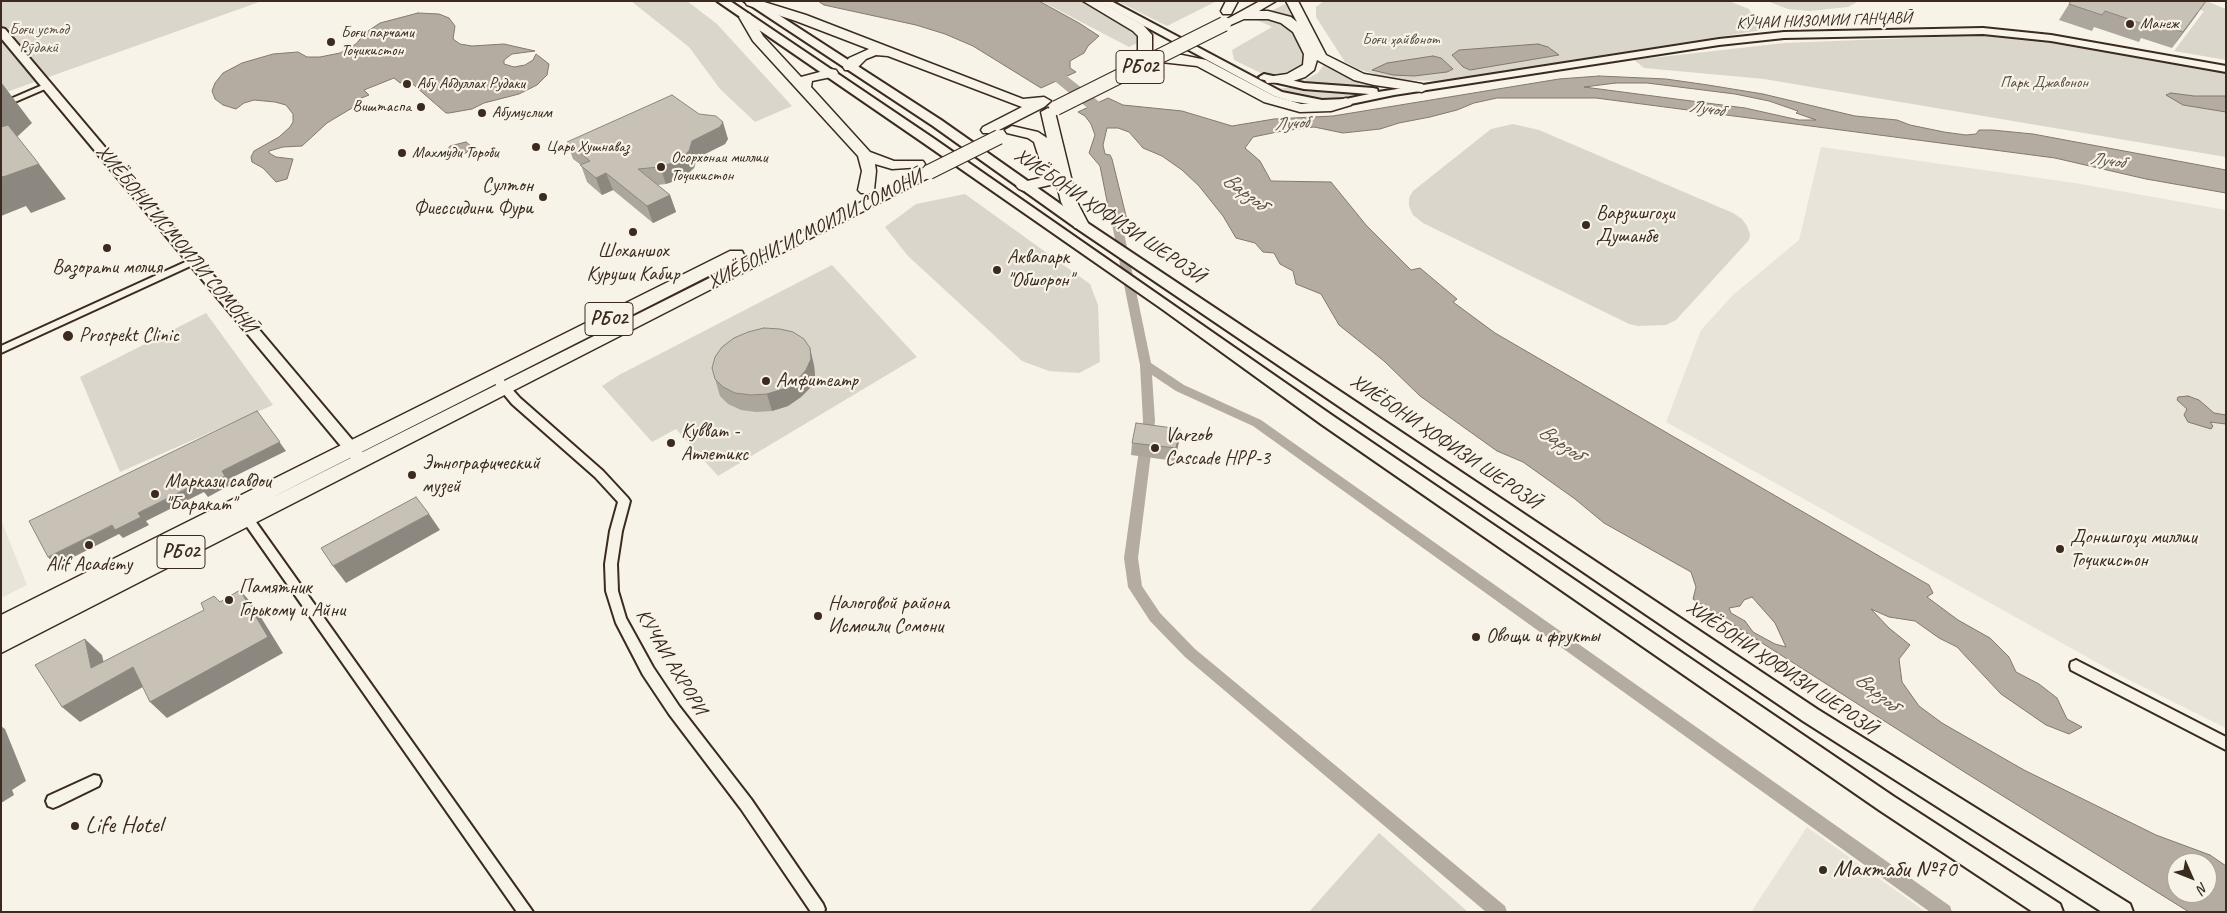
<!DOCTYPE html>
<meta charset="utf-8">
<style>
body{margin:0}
#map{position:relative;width:2227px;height:913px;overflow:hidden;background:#f7f3e8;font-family:Caveat,sans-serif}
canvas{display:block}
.frame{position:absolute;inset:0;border:2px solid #3b2a1e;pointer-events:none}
.north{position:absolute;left:2167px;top:853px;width:50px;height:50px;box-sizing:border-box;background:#f7f3e8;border:1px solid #aca397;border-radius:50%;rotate:134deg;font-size:14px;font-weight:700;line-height:20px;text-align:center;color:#3b2a1e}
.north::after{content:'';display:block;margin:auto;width:18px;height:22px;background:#3b2a1e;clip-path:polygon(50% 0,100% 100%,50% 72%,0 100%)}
</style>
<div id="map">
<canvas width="2227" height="913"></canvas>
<div class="frame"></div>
<div class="north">N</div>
</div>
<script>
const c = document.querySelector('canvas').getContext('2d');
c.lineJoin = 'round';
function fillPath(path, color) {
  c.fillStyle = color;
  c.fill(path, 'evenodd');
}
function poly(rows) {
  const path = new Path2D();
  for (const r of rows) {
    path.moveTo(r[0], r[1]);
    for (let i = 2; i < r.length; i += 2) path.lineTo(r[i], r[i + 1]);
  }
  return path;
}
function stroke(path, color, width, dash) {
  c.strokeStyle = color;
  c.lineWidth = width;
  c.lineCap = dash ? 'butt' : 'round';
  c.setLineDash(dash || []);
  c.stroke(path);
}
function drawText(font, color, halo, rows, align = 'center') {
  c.font = font + ' Caveat,sans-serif';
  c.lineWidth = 4.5;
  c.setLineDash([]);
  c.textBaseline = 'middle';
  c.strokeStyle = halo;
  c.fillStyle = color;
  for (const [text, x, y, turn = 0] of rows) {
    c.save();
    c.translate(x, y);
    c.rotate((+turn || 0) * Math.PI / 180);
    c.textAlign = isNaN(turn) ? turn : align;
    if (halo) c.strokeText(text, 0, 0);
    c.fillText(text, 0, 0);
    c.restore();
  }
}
fillPath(poly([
 [1821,147,2075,183,2226,210,2226,728,2121,676,1666,422,1701,330,1733,295,1799,240],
 [1,520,27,585,1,598],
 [1807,827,1926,912,1751,912]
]), '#e9e4d9');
fillPath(poly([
 [1,1,262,1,1,94],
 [631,1,687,1,717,24,792,106,755,122,720,89,689,47],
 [1041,1,1088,1,1137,29,1145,39,1129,47],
 [1117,1,1217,1,1167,26],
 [1324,1,1729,1,1749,9,1763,30,1444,81,1394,80,1358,69,1345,62,1316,17,1316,7],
 [1767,1,1859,1,1848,7,1810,11,1788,9],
 [2172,1,2206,1,2226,9,2226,60,2174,51,2204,11],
 [1289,2,1315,58,1290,80,1267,76,1234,60,1232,50,1272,27,1255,19],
 [1987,35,2038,39,2226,72,2226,157,1764,79,1644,68,1634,60,1784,43],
 [1325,63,1402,87,1362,88,1299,83,1318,73],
 [1296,87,1328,91,1376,93,1337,100,1317,101,1289,96,1274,89],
 [1513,124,1539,130,1733,213,1742,219,1747,226,1750,234,1749,240,1676,320,1666,325,1638,326,1629,324,1423,223,1413,215,1409,206,1409,198,1413,191,1491,129],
 [965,194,1090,284,1098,305,1100,362,1079,373,1049,371,1022,361,908,256,885,227,916,204],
 [832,265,917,357,718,476,676,429,652,442,602,386,619,375],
 [206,313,273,405,120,472,80,377],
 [1379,833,1468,912,1309,912]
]), '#dbd6cb');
const water = poly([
 [818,1,1039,1,1079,23,1099,36,1088,46,1084,53,1070,61,1070,68,1076,72,1041,88,973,46,945,34,916,25,824,5,818,1],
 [418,13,439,14,449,18,455,26,453,39,460,44,472,46,504,44,535,51,512,54,504,60,504,64,514,67,525,65,533,60,536,54,549,64,547,75,537,85,519,94,484,103,472,109,449,113,446,113,408,80,400,83,394,78,364,90,369,95,359,99,362,102,327,123,302,146,283,147,269,151,269,153,276,157,293,159,287,179,276,182,263,168,252,162,251,157,254,151,279,137,290,127,293,122,293,114,286,105,275,102,254,100,244,103,236,109,223,105,215,99,212,91,215,83,223,73,242,63,273,54,298,52,307,57,320,57,340,53,356,44,365,33,380,23,418,13],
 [1538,44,1548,47,1559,55,1470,70,1463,67,1452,55,1459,50,1538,44],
 [1433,56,1441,58,1453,69,1447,72,1414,76,1393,75,1372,70,1387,63,1433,56],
 [1599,76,1666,79,1708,85,1763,94,1855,116,1897,120,1910,125,1944,132,1966,135,1976,134,1979,130,1992,130,2033,134,2226,170,2226,193,2146,179,2055,158,1596,98,1497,98,1474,103,1457,110,1430,117,1399,123,1380,129,1343,133,1314,127,1282,131,1253,137,1245,148,1260,161,1271,181,1331,182,1366,225,1411,270,1420,268,1457,299,1453,302,1495,333,1929,585,1933,593,1927,597,1958,620,1990,638,2009,657,2016,672,2039,684,2057,698,2067,719,2082,727,2069,734,2046,725,2001,694,1957,647,1939,638,1915,621,1889,617,1871,609,1889,628,1910,645,1899,659,1902,682,1919,706,1942,723,2024,770,2156,835,2210,855,2226,866,2226,912,2189,912,1966,773,1693,599,1696,587,1691,572,1604,523,1575,499,1523,462,1497,451,1420,396,1384,361,1339,325,1321,294,1296,284,1293,271,1280,264,1274,253,1263,252,1255,243,1236,238,1223,216,1199,186,1182,170,1162,156,1143,148,1129,132,1118,128,1107,128,1103,145,1105,154,1110,155,1112,159,1129,228,1110,216,1100,166,1089,153,1095,135,1091,124,1085,116,1078,112,1108,98,1123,105,1182,111,1232,126,1274,119,1333,116,1559,79,1599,76],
 [1616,83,1647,83,1735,94,1769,101,1798,111,1796,113,1816,120,1799,120,1745,108,1584,87,1616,83],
 [1752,597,1775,623,1786,647,1775,644,1753,632,1745,621,1731,613,1729,608,1740,606,1744,600,1752,597],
 [2177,863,2207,863,2207,893,2177,893,2177,863],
 [2171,93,2194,96,2226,96,2226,112,2183,105,2166,95,2171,93],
 [466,142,472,147,466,153,453,156,446,152,450,146,466,142],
 [2188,396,2199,400,2214,413,2226,415,2226,424,2210,422,2213,426,2211,429,2188,422,2184,415,2187,409,2177,400,2178,397,2188,396]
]);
fillPath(water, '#b4aca0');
stroke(water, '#84786c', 1);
fillPath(poly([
 [1113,201,1118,204,1151,363,1184,385,1261,420,1950,906,1952,912,1930,912,1253,426,1176,391,1152,375,1155,421,1138,558,1142,586,1160,613,1195,649,1505,906,1507,912,1486,912,1185,657,1150,621,1128,587,1124,558,1143,421,1140,365,1108,204,1113,201]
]), '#b4aca0');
fillPath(poly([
 [1039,56,1044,58,1102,104,1125,110,1127,113,1125,116,1119,118,1090,110,1034,64,1031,61,1034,58,1039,56]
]), '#b4aca0');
const minor = poly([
 [45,84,52,86,1,108,1,103,45,84],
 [194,258,199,261,197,263,1,353,1,346,194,258],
 [498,377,502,378,520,398,603,471,628,498,630,501,622,531,617,564,618,591,626,618,653,667,679,706,751,799,823,904,825,909,824,912,811,912,741,809,669,714,643,675,616,623,606,591,605,564,610,531,618,502,595,477,512,404,493,381,498,377],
 [247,513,251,515,533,912,517,912,243,521,241,518,243,515,247,513],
 [2076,660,2226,737,2226,750,2071,670,2070,666,2071,662,2076,660],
 [94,775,99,776,101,781,99,786,58,806,53,808,48,806,46,801,48,796,94,775]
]);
const tertiary = poly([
 [1098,1,1111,1,1282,92,1322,100,1346,99,1369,94,1304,89,1260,79,1259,77,1264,74,1304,83,1373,88,1377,89,1378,92,1719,39,1784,32,1983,28,2051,35,2226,66,2226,72,2051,41,1983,34,1784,38,1719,45,1394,95,1346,105,1322,106,1290,101,1274,96,1098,1],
 [1,28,5,29,365,455,368,459,365,463,360,465,355,463,1,38,1,28]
]);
const secondary = poly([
 [717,1,730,1,933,138,1333,416,1893,796,2060,904,2063,912,2033,912,1879,810,1321,424,1162,309,925,144,717,1],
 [744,1,757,1,941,120,1086,222,1817,709,2130,904,2133,912,2102,912,1803,721,1076,228,933,126,744,1]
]);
const trunk = poly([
 [761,1,806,15,1023,99,1044,97,1051,101,1044,107,993,133,983,133,981,130,983,127,1022,107,888,56,876,55,866,59,855,70,845,70,843,67,849,58,869,49,796,21,747,5,745,2,761,1],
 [1083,1,1099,1,1143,25,1152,35,1152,51,1150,54,1140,54,1138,51,1138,36,1133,31,1083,1],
 [1226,1,1238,1,1231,14,1223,14,1221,11,1226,1],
 [1260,1,1276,1,1259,11,1268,11,1291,17,1297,22,1286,1,1298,1,1326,55,1364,74,1422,84,1429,88,1422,92,1374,85,1354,80,1317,60,1314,70,1305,77,1290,82,1267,83,1265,80,1267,77,1287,74,1303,65,1304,54,1293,32,1281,23,1268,19,1244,19,1224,28,1218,24,1260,1],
 [745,13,750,14,763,36,801,77,831,69,836,70,838,73,836,76,812,81,811,87,870,152,894,161,923,161,925,164,923,167,892,169,875,164,876,171,874,190,871,193,861,193,858,190,862,171,858,156,753,41,739,17,745,13],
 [1157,54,1182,55,1206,60,1274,96,1301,104,1330,103,1346,98,1353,102,1351,105,1331,111,1300,112,1264,102,1197,66,1152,61,1150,58,1157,54],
 [1048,108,1055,112,1077,202,1089,225,1087,228,1075,228,1073,225,1061,202,1056,180,1050,185,1024,191,1019,189,1016,186,1019,183,1040,178,1044,173,1034,142,1028,138,1007,133,1005,130,1012,126,1038,132,1047,138,1041,112,1048,108],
 [929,168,934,169,936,172,934,175,1,653,1,615,730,251,742,251,744,255,742,259,269,499,929,168]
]);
stroke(minor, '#3b2a1e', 4);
stroke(tertiary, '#3b2a1e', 4);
stroke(secondary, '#3b2a1e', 4);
stroke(trunk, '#3b2a1e', 3);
fillPath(minor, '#f7f3e8');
fillPath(tertiary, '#f7f3e8');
fillPath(secondary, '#f7f3e8');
fillPath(trunk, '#f7f3e8');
const trunkBridge = poly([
 [1056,108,1224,24],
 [929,172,999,137]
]);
stroke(trunkBridge, '#3b2a1e', 16, []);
stroke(trunkBridge, '#f7f3e8', 14);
fillPath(poly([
 [2069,4,2198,13,2172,48,2141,38,2139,42,2094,27,2092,31,2059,20],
 [699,114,728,139,725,144,697,158,694,168,683,178,666,184,658,185,670,195,676,212,653,223,613,190,602,195,587,182,581,165,573,159,567,142],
 [814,365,815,376,811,387,801,397,788,406,772,411,756,412,741,410,728,404,720,396,715,379],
 [1180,429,1179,441,1175,461,1131,455,1132,443]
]), '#aca69d');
fillPath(poly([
 [2207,1,2198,13,2172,48,2183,32],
 [1,82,32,123,5,148,1,150],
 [723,122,728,139,725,144,697,158,694,168,683,178,666,184,660,167,692,141],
 [39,164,66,199,31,213,26,206,1,216,1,174],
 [606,173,613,190,602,195,596,178],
 [670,195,676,212,653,223,647,206],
 [810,348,814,365,815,376,811,387,801,397,788,406,772,411,767,394],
 [257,411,286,451,229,479,232,484,208,497,204,492,146,521,149,525,123,538,119,534,56,566,48,557,222,471],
 [1180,429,1179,441,1175,461,1176,448],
 [429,514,440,530,346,583,333,566],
 [240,590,254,606,283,653,167,718,150,702],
 [85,639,102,655,108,681,133,667,150,683,80,722,62,707,91,668],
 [1,726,5,729,26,781,12,790,14,795,1,803]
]), '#8c877f');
const building = poly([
 [2071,1,2206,1,2183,32,2152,22,2149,26,2105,11,2102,15,2069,4,2071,1],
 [672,95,699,114,716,116,723,122,720,127,692,141,689,151,678,161,660,167,638,169,670,195,647,206,606,173,596,178,580,165,590,161,567,142,672,95],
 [8,125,39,164,3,177,1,175,1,127,8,125],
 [764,328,780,329,793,332,804,339,810,348,811,359,806,370,797,380,783,389,767,394,751,395,735,393,723,387,715,379,712,368,715,357,722,347,734,338,748,332,764,328],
 [257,411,280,442,222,471,225,476,201,488,198,483,138,513,141,517,115,530,112,525,48,557,29,521,257,411],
 [1136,423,1180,429,1176,448,1132,443,1136,423],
 [416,497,429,514,333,566,321,548,416,497],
 [240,590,268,637,150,702,133,667,62,707,35,665,85,639,91,668,204,610,201,603,214,596,220,602,240,590]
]);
fillPath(building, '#c8c1b6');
stroke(building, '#8c877f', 1);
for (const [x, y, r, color] of [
 [2130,24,5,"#3b2a1e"],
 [331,42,5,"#3b2a1e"],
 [407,84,5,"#3b2a1e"],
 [421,107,5,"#3b2a1e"],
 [482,113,5,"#3b2a1e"],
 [536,147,5,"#3b2a1e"],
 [402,153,5,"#3b2a1e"],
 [661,167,5,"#3b2a1e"],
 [543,197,5,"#3b2a1e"],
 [1586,225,5,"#3b2a1e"],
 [633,232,5,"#3b2a1e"],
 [107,248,5,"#3b2a1e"],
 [997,270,5,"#3b2a1e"],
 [68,336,6,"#3b2a1e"],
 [766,381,5,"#3b2a1e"],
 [671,443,5,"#3b2a1e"],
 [1155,448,5,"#3b2a1e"],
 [412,475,5,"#3b2a1e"],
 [155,494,5,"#3b2a1e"],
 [89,545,5,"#3b2a1e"],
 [2060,549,5,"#3b2a1e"],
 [229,600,5,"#3b2a1e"],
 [818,616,5,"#3b2a1e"],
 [1476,637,5,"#3b2a1e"],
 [75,826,5,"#3b2a1e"],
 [1823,870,5,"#3b2a1e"]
]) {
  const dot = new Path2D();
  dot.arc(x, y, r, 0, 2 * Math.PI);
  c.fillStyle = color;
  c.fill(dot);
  stroke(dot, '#f7f3e8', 2);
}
drawText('16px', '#3b2a1e', '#f7f3e8', [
 ["КӮЧАИ НИЗОМИИ ГАНҶАВӢ",1824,21,-2]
]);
drawText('16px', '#3b2a1e', '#f7f3e8', [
 ["Манеж",2140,24],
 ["Боғи парчами",341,33],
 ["Тоҷикистон",341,51],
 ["Абу Абдуллах Рудаки",417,84],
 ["Виштаспа",411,107,"right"],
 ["Абумуслим",492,113],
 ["Царь Хушнаваз",546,147],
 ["Махмуди Тороби",412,153],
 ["Осорхонаи миллии",671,158],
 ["Тоҷикистон",671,176]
], 'left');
drawText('16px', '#5b4c41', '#f7f3e8', [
 ["Боғи устод",39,30],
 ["Рӯдакӣ",39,48],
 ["Боғи ҳайвонот",1401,40],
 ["Парк Джавонон",2044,83]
]);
drawText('italic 18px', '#5f5145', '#f7f3e8', [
 ["Лучоб",1706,109,8],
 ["Лучоб",1291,124,-4],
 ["Лучоб",2107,161,7]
]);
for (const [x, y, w] of [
 [1140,67,48],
 [609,319,48],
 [181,552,48]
]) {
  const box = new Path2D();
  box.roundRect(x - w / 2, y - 16.5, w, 33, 4);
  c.fillStyle = '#f7f3e8';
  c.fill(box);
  stroke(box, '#3b2a1e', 1);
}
drawText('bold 19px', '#3b2a1e', null, [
 ["РБ02",1140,67],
 ["РБ02",609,319],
 ["РБ02",181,552]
]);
drawText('20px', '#3b2a1e', '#f7f3e8', [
 ["Султон",533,186,"right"],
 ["Фиессидини Фури",533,209,"right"],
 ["Варзишгоҳи",1596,214],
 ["Душанбе",1596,237],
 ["Шоханшох",633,252,"center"],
 ["Куруши Кабир",633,275,"center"],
 ["Аквапарк",1007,258],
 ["\"Обшорон\"",1007,281],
 ["Вазорати молия",107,268,"center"],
 ["Prospekt Clinic",79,336],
 ["Aмфитеатр",776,381],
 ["Кувват -",681,432],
 ["Атлетикс",681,455],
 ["Varzob",1165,436],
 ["Cascade HPP-3",1165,459],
 ["Этнографический",422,464],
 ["музей",422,487],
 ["Маркази савдои",165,482],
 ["\"Баракат\"",165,505],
 ["Донишгоҳи миллии",2070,538],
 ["Тоҷикистон",2070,561],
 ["Alif Academy",89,565,"center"],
 ["Памятник",239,588],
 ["Горькому и Айни",239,611],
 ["Налоговой района",828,604],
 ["Исмоили Сомони",828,627],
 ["Овощи и фрукты",1486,637]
], 'left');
drawText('20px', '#3b2a1e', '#f7f3e8', [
 ["ХИЁБОНИ ҲОФИЗИ ШЕРОЗӢ",1109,216,34],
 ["ХИЁБОНИ ИСМОИЛИ СОМОНӢ",815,230,-27],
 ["ХИЁБОНИ ИСМОИЛИ СОМОНӢ",176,239,50],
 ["ХИЁБОНИ ҲОФИЗИ ШЕРОЗӢ",1445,442,34],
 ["КУЧАИ АХРОРИ",671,662,59],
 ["ХИЁБОНИ ҲОФИЗИ ШЕРОЗӢ",1781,668,34]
]);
drawText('italic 21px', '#5f5145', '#f7f3e8', [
 ["Варзоб",1244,192,37],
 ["Варзоб",1560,443,35],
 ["Варзоб",1876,692,40]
]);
drawText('24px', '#3b2a1e', '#f7f3e8', [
 ["Life Hotel",85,826],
 ["Мактаби №70",1833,870]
], 'left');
</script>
